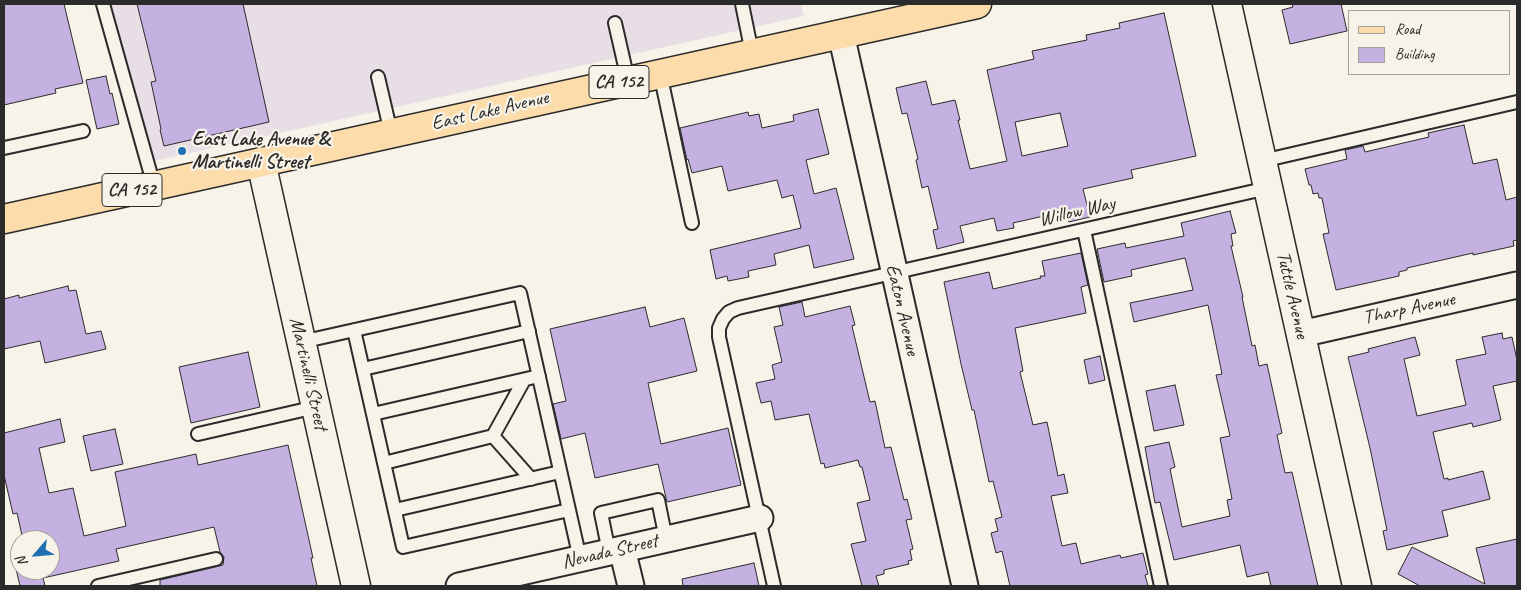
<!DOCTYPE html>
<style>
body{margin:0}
#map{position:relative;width:1521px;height:590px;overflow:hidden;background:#f7f3e8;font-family:Caveat,sans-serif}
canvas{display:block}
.frame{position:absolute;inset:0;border:5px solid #2b2b2b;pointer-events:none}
.legend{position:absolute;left:1348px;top:10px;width:162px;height:65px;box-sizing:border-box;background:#f7f3e8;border:1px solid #a5a39c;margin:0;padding:6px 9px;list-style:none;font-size:15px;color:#2b2b2b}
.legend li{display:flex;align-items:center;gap:10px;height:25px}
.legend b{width:25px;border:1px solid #a5a39c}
.north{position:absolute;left:10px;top:530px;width:50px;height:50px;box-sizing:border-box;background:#f7f3e8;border:1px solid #a5a39c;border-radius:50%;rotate:243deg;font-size:14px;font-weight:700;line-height:20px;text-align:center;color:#2b2b2b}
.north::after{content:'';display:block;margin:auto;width:18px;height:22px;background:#1f6fb2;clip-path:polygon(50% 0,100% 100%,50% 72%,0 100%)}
</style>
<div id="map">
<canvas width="1521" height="590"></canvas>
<div class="frame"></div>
<ul class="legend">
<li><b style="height:6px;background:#fddcac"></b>Road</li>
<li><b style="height:14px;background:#c5b1e1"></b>Building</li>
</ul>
<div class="north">N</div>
</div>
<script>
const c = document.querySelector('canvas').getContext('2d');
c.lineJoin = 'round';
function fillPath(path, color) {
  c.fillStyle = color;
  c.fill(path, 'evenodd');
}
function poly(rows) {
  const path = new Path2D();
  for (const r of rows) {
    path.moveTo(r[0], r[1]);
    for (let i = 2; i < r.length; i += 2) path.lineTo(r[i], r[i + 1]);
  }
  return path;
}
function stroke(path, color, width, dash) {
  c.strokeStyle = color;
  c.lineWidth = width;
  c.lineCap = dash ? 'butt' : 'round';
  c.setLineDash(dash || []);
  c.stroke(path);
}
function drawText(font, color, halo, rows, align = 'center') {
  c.font = font + ' Caveat,sans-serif';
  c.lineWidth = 4.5;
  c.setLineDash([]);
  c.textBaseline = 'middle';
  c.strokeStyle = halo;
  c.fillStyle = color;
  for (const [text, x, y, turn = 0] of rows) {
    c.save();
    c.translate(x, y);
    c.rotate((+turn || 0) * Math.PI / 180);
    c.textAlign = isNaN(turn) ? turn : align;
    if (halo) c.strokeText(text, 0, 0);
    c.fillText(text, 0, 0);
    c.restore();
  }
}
fillPath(poly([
 [109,4,801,4,804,16,150,162]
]), '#e8dfe6');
const building = poly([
 [4,4,64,4,83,83,55,89,56,93,4,105,4,4],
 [137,4,243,4,269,122,164,146,160,130,161,129,151,82,156,81,137,4],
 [1292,4,1341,4,1347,31,1290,44,1282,10,1293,7,1292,4],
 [1164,13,1196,156,1131,170,1133,178,1083,189,1090,217,1069,222,1066,211,1013,223,1014,228,997,231,994,218,960,226,964,242,937,249,933,230,938,229,928,186,922,188,916,160,918,159,907,113,902,114,896,88,926,81,932,105,955,100,960,120,958,120,970,169,1007,161,987,70,1034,59,1032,51,1087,40,1086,35,1120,28,1119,23,1164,13],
 [1060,113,1068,146,1022,156,1015,122,1060,113],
 [106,76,110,94,112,93,119,124,97,129,86,80,106,76],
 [818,109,829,154,806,160,814,194,836,188,854,259,814,268,809,245,774,254,776,265,748,271,749,277,728,281,727,276,716,279,710,250,801,228,793,195,782,198,777,180,728,191,722,166,692,173,688,159,687,160,680,128,748,112,749,116,759,114,762,128,794,121,793,115,818,109],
 [1464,125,1473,164,1497,159,1506,200,1517,197,1517,240,1513,241,1514,246,1473,255,1473,253,1407,268,1407,270,1399,272,1399,276,1336,290,1323,234,1329,233,1322,198,1319,198,1318,193,1313,194,1311,185,1309,185,1305,169,1347,159,1345,150,1363,146,1365,152,1429,137,1428,133,1464,125],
 [1230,211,1236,233,1231,234,1233,246,1231,246,1243,297,1242,297,1252,346,1255,345,1259,366,1267,364,1282,433,1277,435,1285,473,1292,472,1318,586,1271,586,1268,572,1247,577,1240,545,1174,560,1160,502,1155,503,1145,447,1169,442,1175,467,1170,469,1182,527,1230,516,1227,500,1232,499,1220,438,1230,436,1216,375,1222,374,1208,305,1134,322,1130,303,1193,290,1185,258,1131,270,1132,276,1104,282,1097,249,1125,243,1126,248,1184,236,1181,223,1230,211],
 [1081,253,1088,285,1081,287,1086,313,1015,328,1023,371,1020,372,1033,425,1047,422,1058,476,1064,474,1068,493,1051,496,1062,546,1076,543,1081,564,1120,555,1121,558,1143,553,1148,574,1145,575,1148,586,1010,586,1002,551,996,553,991,533,998,531,995,519,1002,517,993,481,989,482,974,410,972,410,961,364,944,282,989,272,993,289,1041,278,1040,276,1045,276,1042,261,1081,253],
 [68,286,69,291,76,290,86,334,101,331,106,349,45,363,40,341,4,349,4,299,19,295,19,298,68,286],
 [802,302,805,317,850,306,855,325,852,326,870,402,875,401,885,448,891,447,904,500,907,499,912,519,906,520,913,549,910,550,912,560,908,561,909,564,884,570,884,574,876,576,879,586,862,586,851,544,866,541,857,503,870,500,862,467,860,467,858,460,825,468,824,463,821,464,809,414,775,420,771,401,761,403,756,383,775,379,772,365,782,362,774,327,783,325,779,307,802,302],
 [645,307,650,327,684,318,697,371,648,383,661,444,728,428,741,485,667,502,658,464,595,478,585,433,561,439,553,404,566,401,550,329,645,307],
 [1502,333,1503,339,1512,337,1517,360,1517,381,1493,386,1501,420,1473,427,1472,423,1433,432,1444,479,1448,478,1448,480,1483,471,1490,499,1442,511,1448,536,1387,550,1383,531,1387,530,1370,448,1348,357,1369,352,1368,349,1415,337,1420,355,1404,359,1417,416,1466,405,1456,360,1486,354,1482,337,1502,333],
 [248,352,260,407,191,423,179,367,248,352],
 [1100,356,1105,380,1089,384,1084,360,1100,356],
 [1175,385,1184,425,1154,431,1146,391,1175,385],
 [60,419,65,442,39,448,49,493,73,488,84,536,126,526,115,472,196,454,198,465,288,445,313,558,311,558,317,586,160,586,160,580,223,565,224,557,220,552,214,527,116,549,119,561,43,578,45,586,20,586,12,552,20,550,20,570,50,570,50,540,23,540,17,513,13,514,4,475,4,433,60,419],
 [115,429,123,464,91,471,83,436,115,429],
 [1517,539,1517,586,1420,586,1398,574,1412,547,1485,584,1476,548,1517,539],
 [754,563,759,586,683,586,682,579,754,563]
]);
fillPath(building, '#c5b1e1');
stroke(building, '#2b2b2b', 1);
const lane = poly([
 [103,4,154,186],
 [742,4,752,53],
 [615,23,628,80],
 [660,73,692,223],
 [378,77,391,133],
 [4,148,83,131],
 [1262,161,1517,102],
 [1084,230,1161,586],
 [301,342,520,293,569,510,403,547,354,330],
 [363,369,529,331],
 [373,414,539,376],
 [198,434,316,407],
 [493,436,524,380],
 [384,463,493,436,531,479],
 [395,510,560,472],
 [569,510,580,559],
 [609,552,601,513,658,500,666,539],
 [98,586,216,559],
 [774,586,719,337,719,328,723,319,729,312,738,308,1268,188]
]);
const street = poly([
 [841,34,965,586],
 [1301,334,1517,285],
 [622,549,631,586],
 [459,586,760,518]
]);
const secondary = poly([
 [1227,4,1357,586],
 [261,162,356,586]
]);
const primary = poly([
 [4,219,977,4]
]);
stroke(lane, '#2b2b2b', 16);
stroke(street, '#2b2b2b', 29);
stroke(secondary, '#2b2b2b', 31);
stroke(primary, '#2b2b2b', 31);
stroke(lane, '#f7f3e8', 12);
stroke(street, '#f7f3e8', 25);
stroke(secondary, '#f7f3e8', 28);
stroke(primary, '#fddcac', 28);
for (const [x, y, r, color] of [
 [182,151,5,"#1f6fb2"]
]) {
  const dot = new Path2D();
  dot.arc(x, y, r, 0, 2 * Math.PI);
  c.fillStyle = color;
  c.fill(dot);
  stroke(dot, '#f7f3e8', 2);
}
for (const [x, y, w] of [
 [619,82,60],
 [132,190,60]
]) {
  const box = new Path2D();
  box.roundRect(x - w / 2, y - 16.5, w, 33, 4);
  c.fillStyle = '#f7f3e8';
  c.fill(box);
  stroke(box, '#2b2b2b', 1);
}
drawText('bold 19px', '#2b2b2b', null, [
 ["CA 152",619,82],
 ["CA 152",132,190]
]);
drawText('20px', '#2b2b2b', '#f7f3e8', [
 ["East Lake Avenue",490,111,-13],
 ["Willow Way",1077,212,-13],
 ["Tuttle Avenue",1292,295,77],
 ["Tharp Avenue",1409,309,-12],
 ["Eaton Avenue",902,310,77],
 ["Martinelli Street",308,374,77],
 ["Nevada Street",610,552,-13]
]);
drawText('bold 20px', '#2b2b2b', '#f7f3e8', [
 ["East Lake Avenue &",192,140],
 ["Martinelli Street",192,163]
], 'left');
</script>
